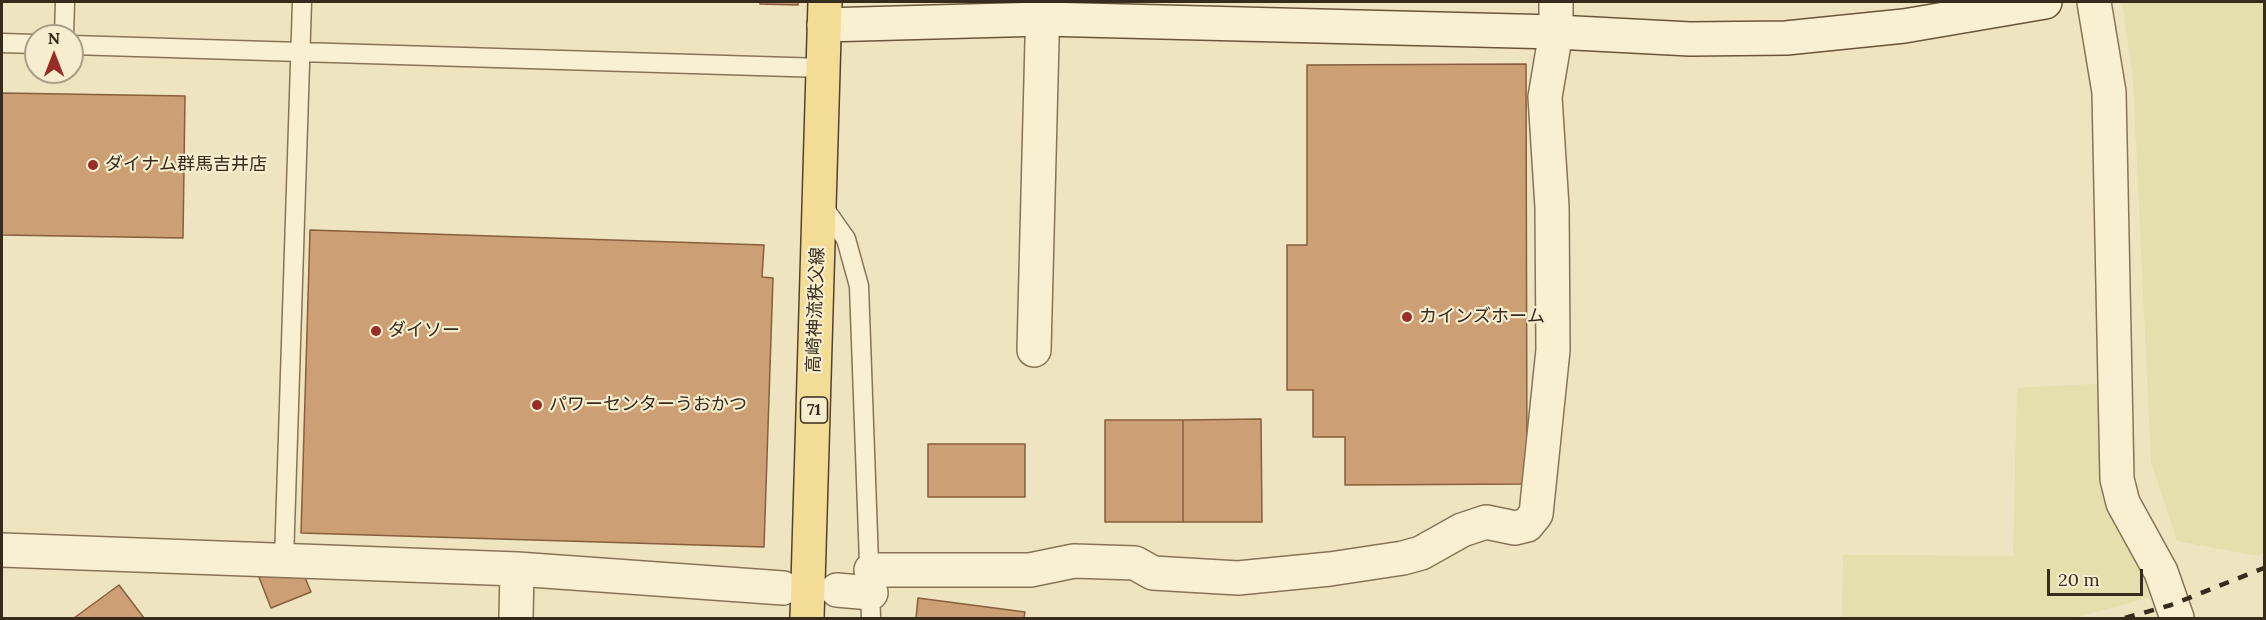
<!DOCTYPE html>
<meta charset="utf-8">
<style>
body{margin:0}
#map{position:relative;width:2266px;height:620px;overflow:hidden;background:#eee4bf;font-family:Lora,serif}
canvas{display:block}
.frame{position:absolute;inset:0;border:3px solid #362b1c;pointer-events:none}
.north{position:absolute;left:24px;top:24px;width:60px;height:60px;box-sizing:border-box;background:#f6edce;border:2px solid #a99f87;border-radius:50%;rotate:0deg;font-size:16px;font-weight:700;line-height:24px;text-align:center;color:#362b1c}
.north::after{content:'';display:block;margin:auto;width:21px;height:27px;background:#972d26;clip-path:polygon(50% 0,100% 100%,50% 72%,0 100%)}
.scale{position:absolute;left:2047px;top:569px;width:96px;height:27px;box-sizing:border-box;border:3px solid #362b1c;border-top:0;padding-left:8px;font-size:18px;line-height:21px;white-space:nowrap;color:#362b1c;-webkit-text-stroke:4px #f6edce;paint-order:stroke}
</style>
<div id="map">
<canvas width="2266" height="620"></canvas>
<div class="frame"></div>
<div class="north">N</div>
<div class="scale">20 m</div>
</div>
<script>
const c = document.querySelector('canvas').getContext('2d');
c.lineJoin = 'round';
function fillPath(path, color) {
  c.fillStyle = color;
  c.fill(path, 'evenodd');
}
function poly(rows) {
  const path = new Path2D();
  for (const r of rows) {
    path.moveTo(r[0], r[1]);
    for (let i = 2; i < r.length; i += 2) path.lineTo(r[i], r[i + 1]);
  }
  return path;
}
function stroke(path, color, width, dash) {
  c.strokeStyle = color;
  c.lineWidth = width;
  c.lineCap = dash ? 'butt' : 'round';
  c.setLineDash(dash || []);
  c.stroke(path);
}
function drawText(font, color, halo, rows, align = 'center') {
  c.font = font + ' Lora,"Noto Sans JP",serif';
  c.lineWidth = 4.5;
  c.setLineDash([]);
  c.textBaseline = 'middle';
  c.strokeStyle = halo;
  c.fillStyle = color;
  for (const [text, x, y, turn = 0] of rows) {
    c.save();
    c.translate(x, y);
    c.rotate((+turn || 0) * Math.PI / 180);
    c.textAlign = isNaN(turn) ? turn : align;
    if (halo) c.strokeText(text, 0, 0);
    c.fillText(text, 0, 0);
    c.restore();
  }
}
fillPath(poly([
 [2122,2,2264,2,2264,552,2258,556,2177,541,2151,462,2133,78],
 [2110,383,2154,596,2075,618,1842,618,1843,555,2013,556,2017,388]
]), '#e4dfac');
const building = poly([
 [760,2,798,2,798,5,760,4,760,2],
 [1526,64,1527,484,1345,485,1345,437,1313,437,1313,390,1287,390,1287,245,1307,245,1307,65,1526,64],
 [2,93,185,96,183,238,2,235,2,93],
 [310,230,764,245,762,277,773,278,764,547,301,533,310,230],
 [1261,419,1262,522,1183,522,1183,420,1261,419],
 [1105,420,1183,420,1183,522,1105,522,1105,420],
 [928,444,1025,444,1025,497,928,497,928,444],
 [296,556,311,592,271,608,257,572,296,556],
 [119,585,144,618,74,618,119,585],
 [918,598,1025,612,1024,618,916,618,918,598]
]);
fillPath(building, '#cd9f74');
stroke(building, '#875f3d', 1.5);
const lane = poly([
 [64,36,65,2],
 [2,43,36,44],
 [72,45,823,68],
 [822,205,846,239,859,286,871,618],
 [284,560,302,2]
]);
const street = poly([
 [2094,2,2109,92,2117,479,2123,503,2161,572,2177,618],
 [1034,350,1043,2],
 [2,550,517,569,783,588],
 [871,570,1030,570,1074,561,1135,563,1153,573,1238,578,1330,569,1403,558,1421,553,1462,530,1486,522,1515,528,1527,525,1536,514,1553,350,1552,207,1545,97,1556,32,1556,2],
 [837,590,871,593],
 [516,618,517,569]
]);
const secondary = poly([
 [824,25,1043,19,1556,32,1690,39,1786,38,1904,26,2045,2]
]);
const primary = poly([
 [807,618,825,2]
]);
stroke(lane, '#877457', 21);
stroke(street, '#877457', 36);
stroke(secondary, '#69553a', 36);
stroke(primary, '#55422c', 36);
stroke(lane, '#f9f0d2', 18);
stroke(street, '#f9f0d2', 33);
stroke(secondary, '#f9f0d2', 33);
stroke(primary, '#f3dc95', 33);
stroke(poly([
 [2125,618,2171,605,2264,568]
]), '#362b1c', 4.5, [10, 10]);
for (const [x, y, r, color] of [
 [93,165,6,"#972d26"],
 [1407,317,6,"#972d26"],
 [376,331,6,"#972d26"],
 [537,405,6,"#972d26"]
]) {
  const dot = new Path2D();
  dot.arc(x, y, r, 0, 2 * Math.PI);
  c.fillStyle = color;
  c.fill(dot);
  stroke(dot, '#f6edce', 2);
}
for (const [x, y, w] of [
 [814,410,27]
]) {
  const box = new Path2D();
  box.roundRect(x - w / 2, y - 13, w, 26, 4.5);
  c.fillStyle = '#f6edce';
  c.fill(box);
  stroke(box, '#362b1c', 1.5);
}
drawText('bold 16px', '#362b1c', null, [
 ["71",814,410]
]);
drawText('18px', '#362b1c', '#f6edce', [
 ["ダイナム群馬吉井店",105,165],
 ["カインズホーム",1419,317],
 ["ダイソー",388,331],
 ["パワーセンターうおかつ",549,405]
], 'left');
drawText('18px', '#362b1c', '#f6edce', [
 ["高崎神流秩父線",816,310,-88]
]);
</script>
